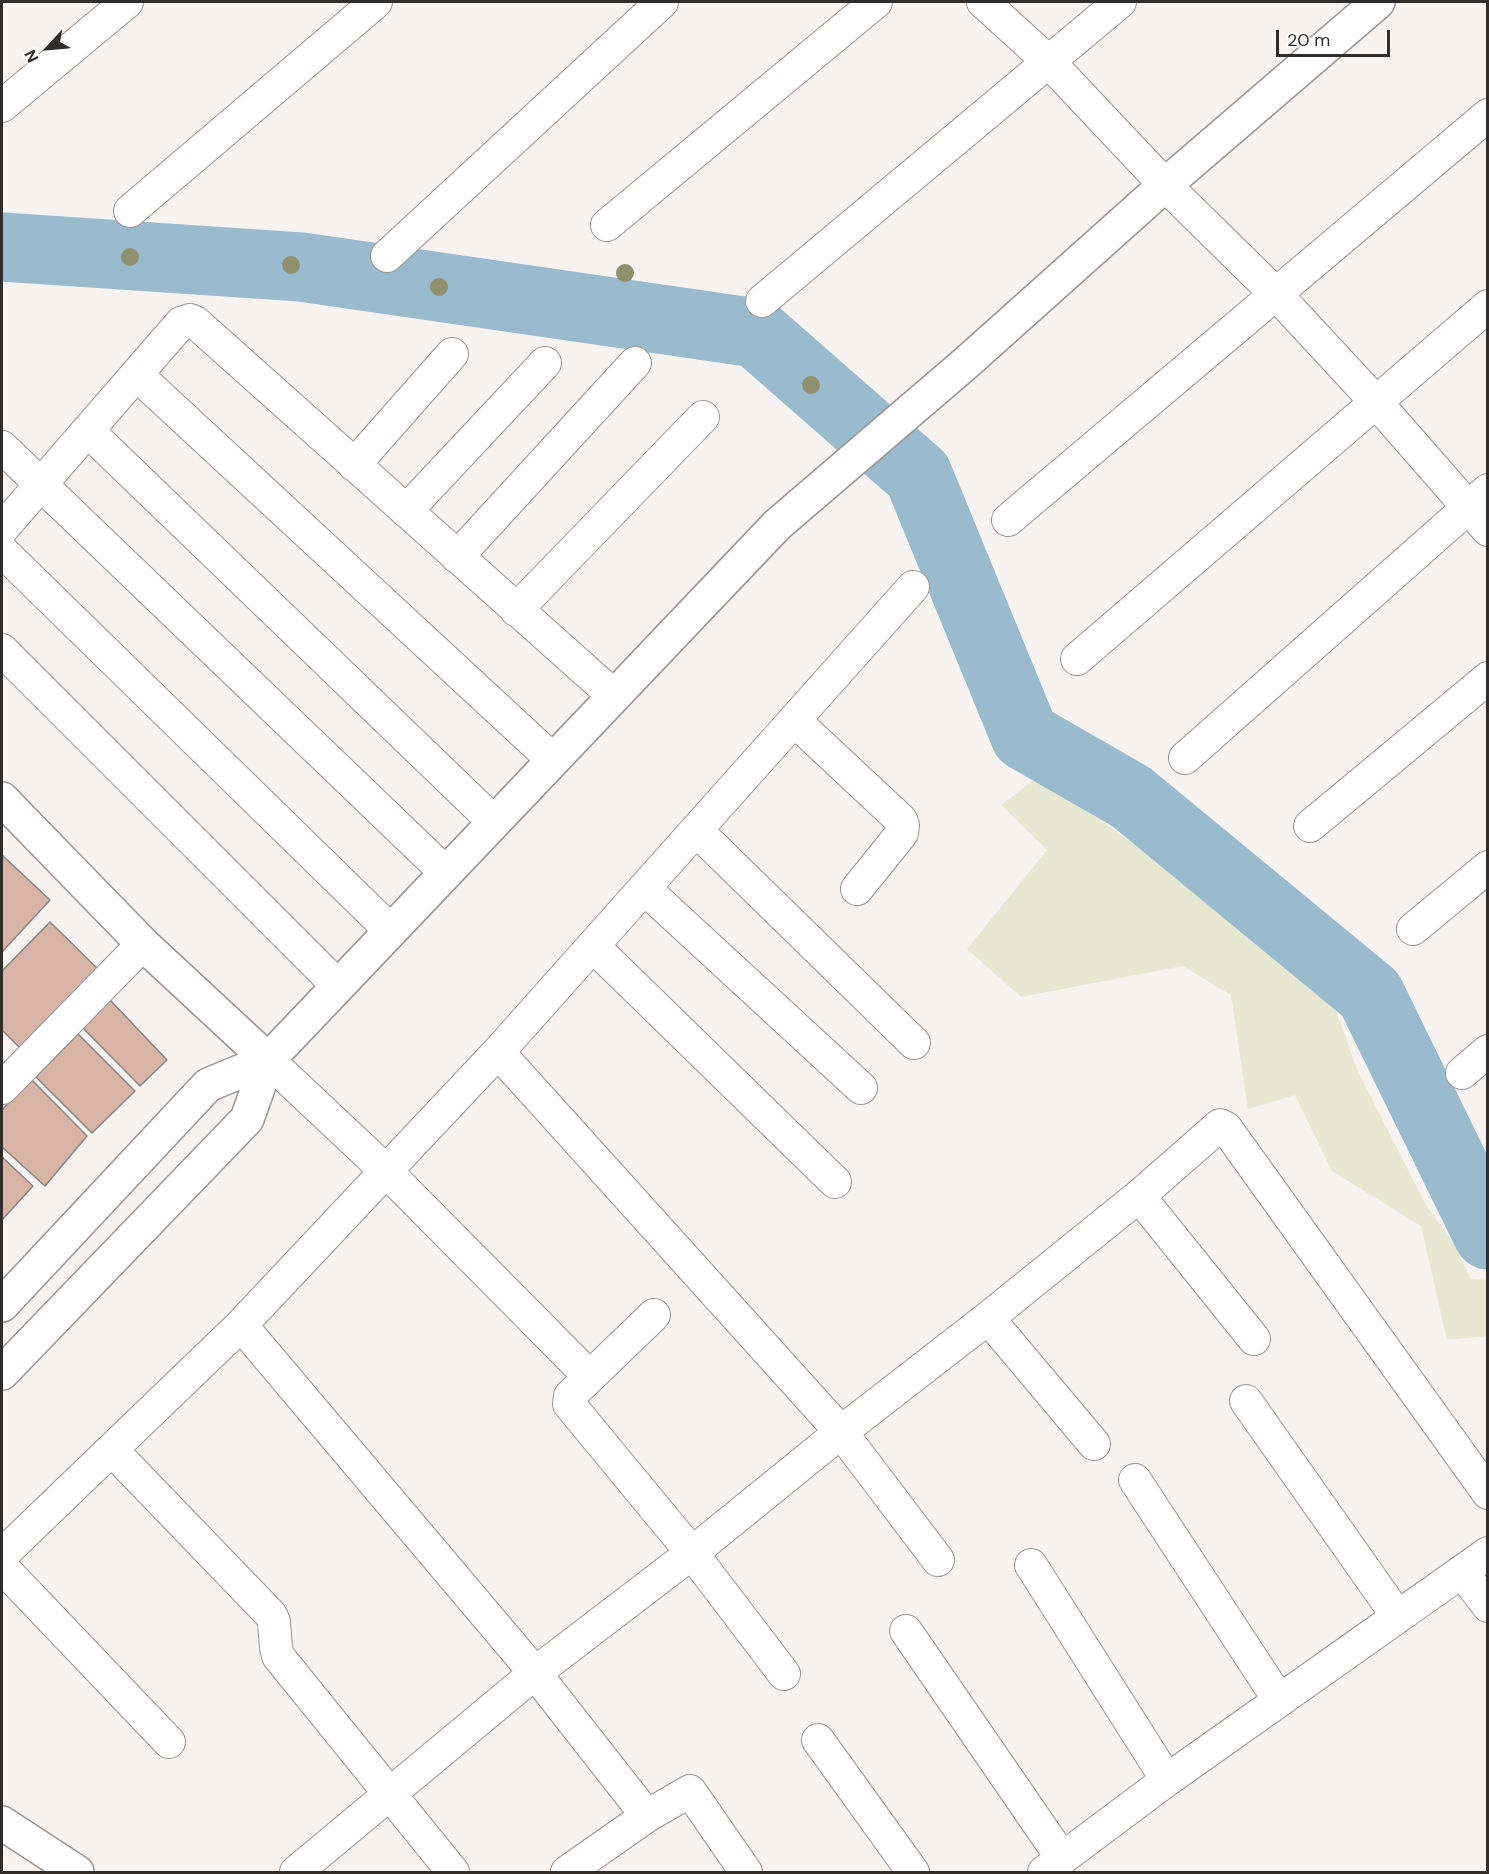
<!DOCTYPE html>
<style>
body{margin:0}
#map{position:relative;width:1489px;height:1874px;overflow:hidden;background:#f6f3f1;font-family:"DM Sans",sans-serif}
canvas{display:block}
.frame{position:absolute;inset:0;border:3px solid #2f2e2d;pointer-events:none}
.north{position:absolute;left:18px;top:18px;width:60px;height:60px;-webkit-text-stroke:4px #fff;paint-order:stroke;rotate:244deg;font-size:16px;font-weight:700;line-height:24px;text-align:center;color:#2f2e2d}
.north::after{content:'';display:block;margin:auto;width:21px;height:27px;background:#2f2e2d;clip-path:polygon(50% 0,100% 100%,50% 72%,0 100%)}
.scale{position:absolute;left:1276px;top:30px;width:114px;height:27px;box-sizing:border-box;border:3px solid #2f2e2d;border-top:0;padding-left:8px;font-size:18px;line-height:21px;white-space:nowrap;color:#2f2e2d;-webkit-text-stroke:4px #fff;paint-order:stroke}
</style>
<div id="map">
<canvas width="1489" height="1874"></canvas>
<div class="frame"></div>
<div class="north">N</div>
<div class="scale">20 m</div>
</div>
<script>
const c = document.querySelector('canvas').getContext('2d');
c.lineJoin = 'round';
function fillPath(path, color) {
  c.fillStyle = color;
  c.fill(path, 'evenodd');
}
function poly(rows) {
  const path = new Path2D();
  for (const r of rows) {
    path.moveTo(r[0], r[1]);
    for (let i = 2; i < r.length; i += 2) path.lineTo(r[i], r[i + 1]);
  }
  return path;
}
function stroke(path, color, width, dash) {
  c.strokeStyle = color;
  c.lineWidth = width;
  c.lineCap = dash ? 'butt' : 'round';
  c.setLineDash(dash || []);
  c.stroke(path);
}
fillPath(poly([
 [1037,778,1067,797,1279,947,1330,993,1357,1070,1426,1205,1454,1244,1471,1279,1487,1280,1487,1336,1447,1340,1421,1226,1332,1171,1295,1095,1248,1109,1231,995,1183,966,1021,997,967,949,1047,850,1001,805]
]), '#e6e8d2');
stroke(poly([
 [2,247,301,267,756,333,918,475,1025,736,1131,797,1370,994,1488,1235]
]), '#99bbcd', 69);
const building = poly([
 [2,855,50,900,2,952,2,855],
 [50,922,101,972,23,1051,2,1030,2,971,50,922],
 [110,1000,167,1060,140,1086,82,1027,110,1000],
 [78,1034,135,1091,92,1133,36,1077,78,1034],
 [31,1079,87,1136,45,1186,2,1147,2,1110,31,1079],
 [2,1157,33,1186,2,1220,2,1157]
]);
fillPath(building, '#d7b4a6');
stroke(building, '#888584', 1.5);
const minor = poly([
 [983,2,1049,62,1165,185,1276,294,1376,402,1488,530],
 [2,106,127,2],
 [130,211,376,2],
 [607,225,876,2],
 [387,256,662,2],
 [762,301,1120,2],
 [137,375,553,760],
 [88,431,494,822],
 [2,447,446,873],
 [354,465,452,354],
 [406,511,545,363],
 [1008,520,1488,115],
 [2,529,181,323,190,320,195,322,614,696],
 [2,551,391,931],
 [457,557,635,363],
 [516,610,703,417],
 [2,650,338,986],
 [1077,659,1488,306],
 [794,720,901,820,903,825,902,833,857,889],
 [1185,758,1488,490],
 [1310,826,1488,678],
 [696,830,914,1043],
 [644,888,861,1088],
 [1413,929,1488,867],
 [593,946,835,1182],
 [498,1052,841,1432,938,1560],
 [268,1060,385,1170,589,1376],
 [1462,1073,1488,1051],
 [2,1088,143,944],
 [1139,1196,1254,1339],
 [654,1315,570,1396,569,1404,692,1553,784,1674],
 [988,1318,1094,1444],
 [241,1325,535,1673,647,1816],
 [1246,1401,1398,1617],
 [112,1450,271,1615,274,1622,276,1648,278,1656,453,1872],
 [1135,1480,1279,1700],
 [2,1555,241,1325,498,1052,913,587],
 [1031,1565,1167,1780],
 [2,1567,169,1742],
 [1462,1572,1488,1606],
 [906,1631,1062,1858],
 [818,1740,913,1872],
 [296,1872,535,1673,692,1553,841,1432,988,1318,1139,1196,1220,1125,1226,1128,1488,1493],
 [567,1872,647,1816,690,1791,746,1872],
 [1044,1872,1167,1780,1488,1553]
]);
const tertiary = poly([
 [2,799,143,944,268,1060],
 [2,1305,208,1085,268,1060,777,525,966,363,1165,185,1378,2],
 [2,1373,247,1119,268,1060],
 [2,1823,77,1872]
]);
stroke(minor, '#999695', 34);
stroke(tertiary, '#999695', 36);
stroke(minor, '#fff', 32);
stroke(tertiary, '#fff', 33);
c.fillStyle = '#908f6e';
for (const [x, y] of [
 [130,257],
 [291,265],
 [625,273],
 [439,287],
 [811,385]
]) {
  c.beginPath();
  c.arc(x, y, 9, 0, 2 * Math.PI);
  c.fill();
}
</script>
